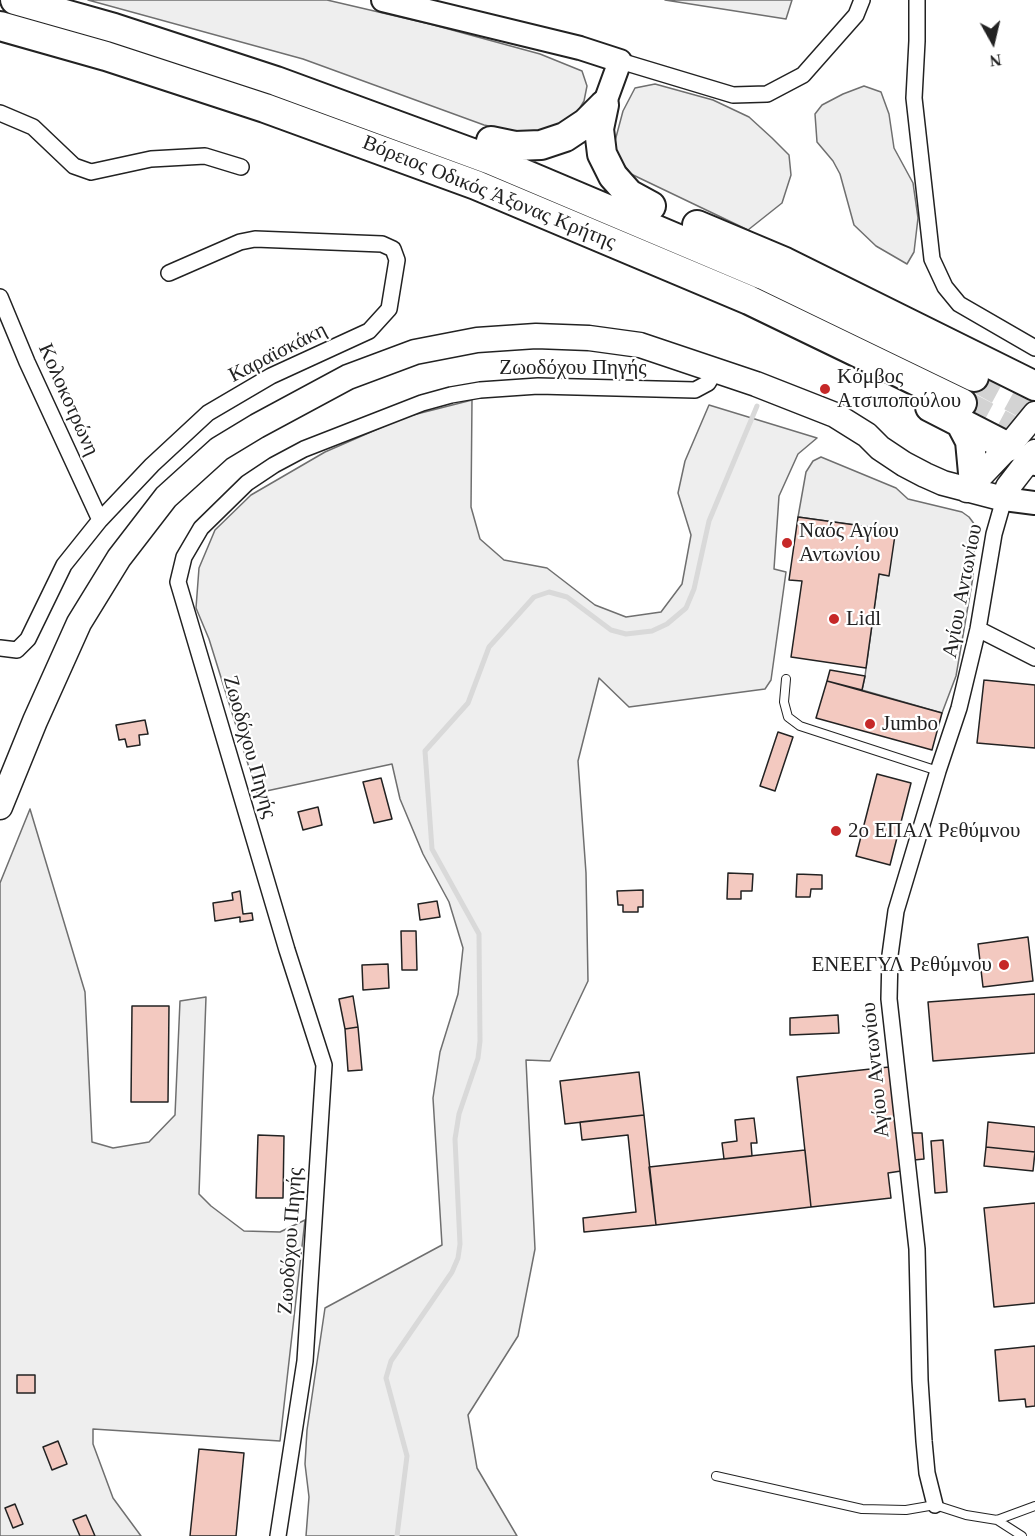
<!DOCTYPE html>
<meta charset="utf-8">
<style>
body{margin:0}
#map{position:relative;width:1035px;height:1536px;overflow:hidden;background:#fff;font-family:Georgia,serif}
canvas{display:block}
.north{position:absolute;left:963px;top:12px;width:60px;height:60px;-webkit-text-stroke:4px #fff;paint-order:stroke;rotate:172deg;font-size:16px;font-weight:700;line-height:24px;text-align:center;color:#222}
.north::after{content:'';display:block;margin:auto;width:21px;height:27px;background:#222;clip-path:polygon(50% 0,100% 100%,50% 72%,0 100%)}
</style>
<div id="map">
<canvas width="1035" height="1536"></canvas>
<div class="north">N</div>
</div>
<script>
const c = document.querySelector('canvas').getContext('2d');
c.lineJoin = 'round';
function fillPath(path, color) {
  c.fillStyle = color;
  c.fill(path, 'evenodd');
}
function poly(rows) {
  const path = new Path2D();
  for (const r of rows) {
    path.moveTo(r[0], r[1]);
    for (let i = 2; i < r.length; i += 2) path.lineTo(r[i], r[i + 1]);
  }
  return path;
}
function stroke(path, color, width, dash) {
  c.strokeStyle = color;
  c.lineWidth = width;
  c.lineCap = dash ? 'butt' : 'round';
  c.setLineDash(dash || []);
  c.stroke(path);
}
function drawText(font, color, halo, rows, align = 'center') {
  c.font = font + ' Georgia,serif';
  c.lineWidth = 4.5;
  c.setLineDash([]);
  c.textBaseline = 'middle';
  c.strokeStyle = halo;
  c.fillStyle = color;
  for (const [text, x, y, turn = 0] of rows) {
    c.save();
    c.translate(x, y);
    c.rotate((+turn || 0) * Math.PI / 180);
    c.textAlign = isNaN(turn) ? turn : align;
    if (halo) c.strokeText(text, 0, 0);
    c.fillText(text, 0, 0);
    c.restore();
  }
}
const green = poly([
 [88,0,327,0,430,24,540,54,582,71,587,86,584,101,575,116,560,126,527,134,484,125,303,59,88,0],
 [665,0,792,0,786,19,665,0],
 [655,84,713,100,749,117,772,138,789,155,791,175,782,203,748,230,631,174,617,156,615,141,623,111,635,88,655,84],
 [864,86,881,92,889,114,894,148,913,183,918,218,914,252,907,264,876,246,854,225,840,174,833,161,817,142,815,114,822,105,843,94,864,86],
 [472,400,471,507,480,539,504,560,547,568,595,605,626,617,661,612,682,584,691,535,678,493,685,461,709,405,817,438,798,454,779,496,774,569,786,572,771,680,765,689,629,707,599,678,578,761,586,873,588,981,550,1061,526,1060,535,1249,518,1336,468,1415,477,1468,517,1536,306,1536,309,1497,305,1464,307,1430,325,1308,442,1245,433,1098,440,1052,458,994,463,948,449,902,423,854,400,799,392,764,257,793,209,639,196,608,199,568,215,530,251,495,325,452,405,417,472,400],
 [30,809,85,992,92,1142,113,1148,149,1142,175,1115,180,1001,206,997,199,1194,211,1206,244,1231,280,1232,305,1220,280,1441,93,1429,93,1444,113,1498,141,1536,0,1536,0,883,30,809]
]);
fillPath(green, '#eee');
stroke(green, '#6f6f6f', 1.5);
const parking = poly([
 [821,457,896,488,908,499,962,512,969,517,975,525,973,577,956,676,942,713,862,690,865,676,879,574,888,575,884,529,798,517,806,472,813,461,821,457]
]);
fillPath(parking, '#ededed');
stroke(parking, '#6f6f6f', 1.5);
stroke(poly([
 [397,1536,407,1456,386,1378,391,1361,452,1272,458,1258,460,1244,455,1139,459,1114,478,1058,480,1041,479,934,432,849,425,751,468,703,489,647,534,597,549,592,567,597,611,630,626,634,652,631,667,624,686,608,694,589,709,521,757,406]
]), '#d9d9d9', 5);
const building = poly([
 [798,517,884,529,883,533,895,535,889,576,879,574,866,668,791,657,802,581,789,580,798,517],
 [830,670,865,676,862,690,827,681,830,670],
 [984,680,1035,685,1035,748,977,743,984,680],
 [827,681,942,713,932,750,816,718,827,681],
 [145,720,148,734,139,735,140,745,127,747,125,739,119,740,116,725,145,720],
 [778,732,793,737,775,791,760,786,778,732],
 [877,774,911,783,890,865,856,856,877,774],
 [381,778,392,819,374,823,363,782,381,778],
 [318,807,322,825,303,830,298,812,318,807],
 [728,873,753,874,752,891,741,891,741,899,727,899,728,873],
 [797,874,822,875,822,889,811,889,810,897,796,897,797,874],
 [643,890,643,907,638,907,638,912,623,912,623,905,618,905,617,891,643,890],
 [240,891,243,914,252,913,253,920,240,922,240,917,215,921,213,903,233,900,232,893,240,891],
 [437,901,440,917,420,920,418,904,437,901],
 [401,931,416,931,417,970,402,970,401,931],
 [1028,937,1033,981,983,987,978,944,1028,937],
 [388,964,389,988,363,990,362,965,388,964],
 [1035,994,1035,1053,933,1061,928,1002,1035,994],
 [353,996,358,1027,345,1029,339,999,353,996],
 [132,1006,169,1006,168,1102,131,1102,132,1006],
 [838,1015,839,1033,790,1035,790,1018,838,1015],
 [358,1027,362,1070,348,1071,345,1029,358,1027],
 [889,1067,901,1171,888,1173,891,1198,811,1207,797,1077,889,1067],
 [639,1072,644,1115,565,1124,560,1081,639,1072],
 [644,1115,656,1225,584,1232,583,1218,636,1212,628,1135,582,1140,580,1122,644,1115],
 [754,1118,757,1143,751,1143,752,1156,724,1159,722,1143,737,1141,735,1120,754,1118],
 [988,1122,1035,1127,1035,1152,986,1147,988,1122],
 [912,1133,922,1133,924,1159,914,1160,912,1133],
 [258,1135,284,1136,283,1198,256,1198,258,1135],
 [943,1140,947,1192,935,1193,931,1141,943,1140],
 [986,1147,1035,1152,1033,1171,984,1166,986,1147],
 [805,1150,811,1207,656,1225,649,1167,805,1150],
 [1035,1203,1035,1303,994,1307,984,1208,1035,1203],
 [1035,1346,1035,1406,1026,1407,1025,1399,999,1401,995,1350,1035,1346],
 [17,1375,35,1375,35,1393,17,1393,17,1375],
 [58,1441,67,1464,52,1470,43,1447,58,1441],
 [199,1449,244,1453,236,1536,190,1536,199,1449],
 [15,1504,23,1524,13,1528,5,1508,15,1504],
 [86,1515,95,1536,80,1536,73,1520,86,1515]
]);
fillPath(building, '#f3c9c0');
stroke(building, '#222', 1.5);
stroke(poly([
 [974,377,1035,410],
 [962,403,1035,442]
]), '#d3d3d3', 28, [28, 14]);
const lane = poly([
 [786,679,784,702,788,717,800,726,938,771],
 [716,1476,862,1509,906,1510,935,1505,966,1515,997,1520,1035,1506],
 [997,1520,1022,1536]
]);
const street = poly([
 [917,0,917,41,914,98,932,259,945,287,959,304,1035,348],
 [620,61,733,95,767,94,803,75,856,15,862,0],
 [0,113,33,127,74,166,91,172,151,159,205,156,241,167],
 [0,297,27,362,100,520],
 [978,629,1035,658],
 [0,648,17,650,28,639,64,565,100,520,152,465,208,413,271,376,369,331,389,309,397,260,393,249,382,244,255,239,240,242,169,273],
 [935,1505,927,1473,924,1441,920,1380,917,1249,889,999,890,955,896,911,938,771,959,708,978,629,994,534,1004,499],
 [278,1536,305,1361,324,1065,287,950,178,582,184,557,201,528,247,483,274,465,304,449,422,403,451,395,480,390,538,386,695,390,708,383,715,371]
]);
const secondary = poly([
 [383,0,580,48,620,61,604,105],
 [1004,499,1035,503]
]);
const primary = poly([
 [967,490,1008,447,1035,414],
 [0,807,35,721,79,623,119,558,166,497,219,449,257,426,348,377,415,352,477,340,536,336,589,338,640,345,756,384,835,415,867,435,880,448,904,464,925,475,943,483,1004,499,1008,487,1035,452]
]);
const highway = poly([
 [15,0,114,28,276,81,491,160,763,275,974,377],
 [0,26,106,56,265,108,476,185,749,300,962,403],
 [604,105,599,129,602,154,613,176,629,194,651,206],
 [491,141,515,146,541,145,565,137,586,123,604,105],
 [697,225,785,262,1035,386],
 [930,407,1008,447],
 [960,422,970,441,974,484],
 [1030,458,1035,461]
]);
stroke(lane, '#222', 10);
stroke(street, '#222', 18);
stroke(secondary, '#222', 26);
stroke(primary, '#222', 27);
stroke(highway, '#222', 32);
stroke(lane, '#fff', 8);
stroke(street, '#fff', 15);
stroke(secondary, '#fff', 22);
stroke(primary, '#fff', 24);
stroke(highway, '#fff', 28);
for (const [x, y, r, color] of [
 [825,389,6,"#c62828"],
 [787,543,6,"#c62828"],
 [834,619,6,"#c62828"],
 [870,724,6,"#c62828"],
 [836,831,6,"#c62828"],
 [1004,965,6,"#c62828"]
]) {
  const dot = new Path2D();
  dot.arc(x, y, r, 0, 2 * Math.PI);
  c.fillStyle = color;
  c.fill(dot);
  stroke(dot, '#fff', 2);
}
drawText('21px', '#222', '#fff', [
 ["Βόρειος Οδικός Άξονας Κρήτης",489,193,22],
 ["Καραϊσκάκη",278,353,-27],
 ["Ζωοδόχου Πηγής",573,368],
 ["Κολοκοτρώνη",68,400,66],
 ["Αγίου Αντωνίου",963,591,-79],
 ["Ζωοδόχου Πηγής",249,747,74],
 ["Αγίου Αντωνίου",876,1070,-96],
 ["Ζωοδόχου Πηγής",291,1241,-86]
]);
drawText('21px', '#222', '#fff', [
 ["Κόμβος",837,377],
 ["Ατσιποπούλου",837,401],
 ["Ναός Αγίου",799,531],
 ["Αντωνίου",799,555],
 ["Lidl",846,619],
 ["Jumbo",882,724],
 ["2ο ΕΠΑΛ Ρεθύμνου",848,831],
 ["ΕΝΕΕΓΥΛ Ρεθύμνου",992,965,"right"]
], 'left');
</script>
